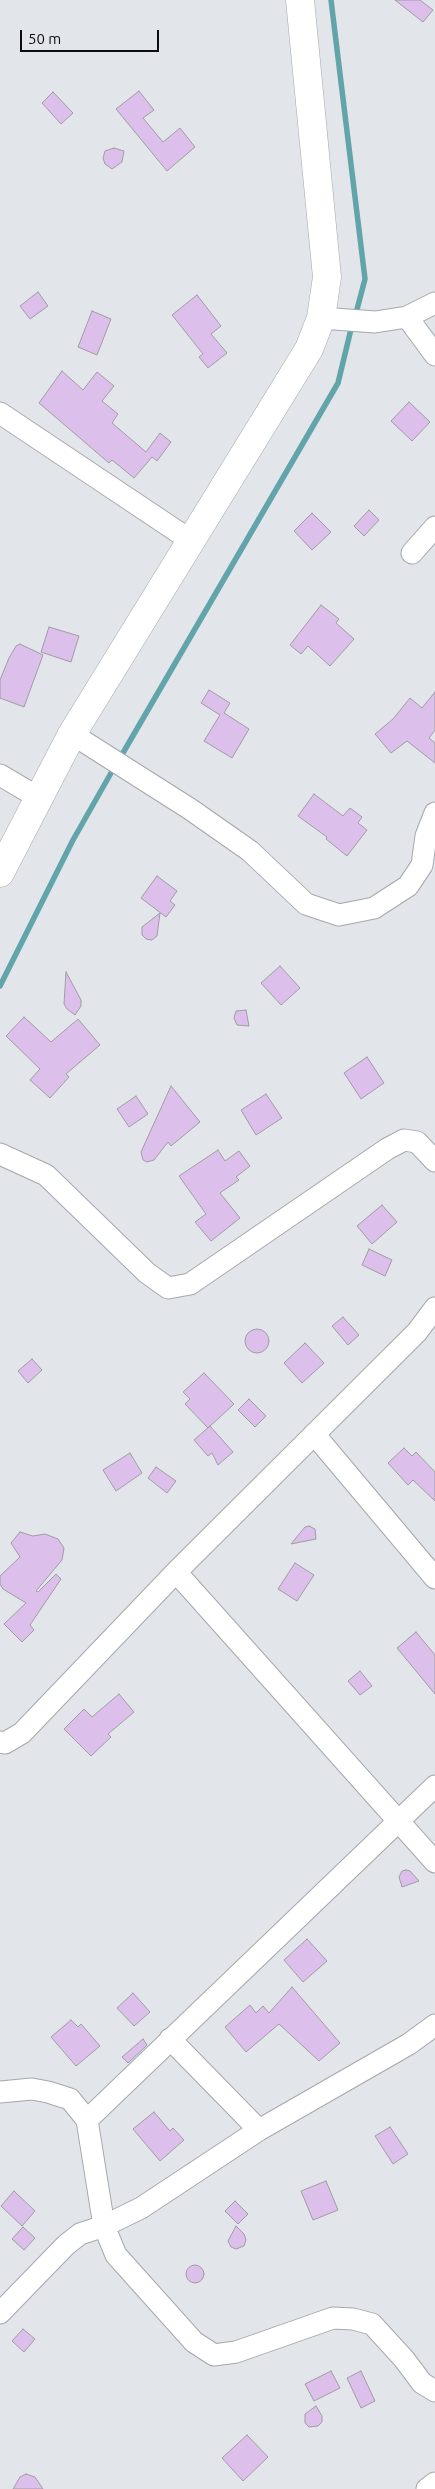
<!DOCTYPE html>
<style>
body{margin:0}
#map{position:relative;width:435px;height:2489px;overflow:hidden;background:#e2e6eb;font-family:Ubuntu,sans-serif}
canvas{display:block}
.scale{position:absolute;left:20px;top:30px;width:139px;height:22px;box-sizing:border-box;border:2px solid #0c0d0f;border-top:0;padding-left:6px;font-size:15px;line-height:18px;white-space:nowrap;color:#0c0d0f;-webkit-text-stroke:4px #e2e6eb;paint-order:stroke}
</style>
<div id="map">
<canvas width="435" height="2489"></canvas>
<div class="scale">50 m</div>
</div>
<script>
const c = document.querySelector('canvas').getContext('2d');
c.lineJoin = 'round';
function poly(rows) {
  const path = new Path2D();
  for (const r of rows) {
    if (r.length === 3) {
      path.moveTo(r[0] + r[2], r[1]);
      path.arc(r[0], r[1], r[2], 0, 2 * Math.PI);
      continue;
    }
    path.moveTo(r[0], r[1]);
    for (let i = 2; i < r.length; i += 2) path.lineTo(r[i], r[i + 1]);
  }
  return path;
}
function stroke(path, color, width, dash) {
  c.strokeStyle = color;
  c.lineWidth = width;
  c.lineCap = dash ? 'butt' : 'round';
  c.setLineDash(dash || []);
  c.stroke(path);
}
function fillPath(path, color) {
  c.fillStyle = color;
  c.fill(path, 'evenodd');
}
stroke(poly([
 [331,0,365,279,355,317],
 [120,758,338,383,352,325],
 [0,986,73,840,115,766]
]), '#61a4aa', 5.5);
const building = poly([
 [395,0,420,0,433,10,423,22,395,0],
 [139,91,154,110,143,118,163,142,180,128,195,147,167,171,116,109,139,91],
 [53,92,73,113,61,124,42,103,53,92],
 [114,148,124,151,122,162,112,169,105,164,103,158,105,151,114,148],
 [38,292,48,306,30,319,20,306,38,292],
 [197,295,221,326,211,334,227,353,208,368,199,357,203,354,172,315,197,295],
 [92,311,111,319,97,355,78,347,92,311],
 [62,371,83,390,97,372,114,386,102,401,118,414,112,423,146,452,160,433,171,442,157,461,152,457,134,478,112,460,109,463,39,403,62,371],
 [409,402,430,422,412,441,391,421,409,402],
 [369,510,379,520,364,536,354,526,369,510],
 [312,513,331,532,312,550,294,531,312,513],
 [321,605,339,619,336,623,354,639,330,666,308,646,301,654,290,645,321,605],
 [49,627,79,636,71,662,41,652,49,627],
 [20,644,43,655,24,707,0,698,0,680,9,658,16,646,20,644],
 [209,690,230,703,224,713,249,729,232,758,204,741,220,715,201,703,209,690],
 [435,692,435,730,429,738,435,743,435,763,407,741,391,753,375,734,393,719,410,698,422,708,435,692],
 [314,794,343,816,350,808,362,817,358,823,367,830,347,856,326,839,327,837,298,816,314,794],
 [157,876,177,891,170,901,175,905,166,917,141,898,157,876],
 [160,913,157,936,152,940,146,939,142,935,142,927,160,913],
 [280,966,300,988,281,1005,261,983,280,966],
 [66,972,81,1000,81,1006,75,1015,67,1009,64,1004,66,972],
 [246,1010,249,1026,237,1025,234,1018,236,1011,246,1010],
 [24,1017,51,1042,78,1019,100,1045,66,1074,69,1077,50,1098,30,1080,40,1069,6,1036,24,1017],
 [367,1057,384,1083,361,1099,344,1073,367,1057],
 [171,1086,200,1122,171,1146,168,1142,154,1160,147,1162,143,1160,141,1152,171,1086],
 [266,1094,282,1118,256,1135,241,1110,266,1094],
 [136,1096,148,1114,129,1127,117,1109,136,1096],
 [218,1150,225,1161,239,1151,250,1166,236,1177,239,1180,220,1193,240,1218,211,1241,195,1222,206,1214,179,1176,218,1150],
 [382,1205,397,1222,372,1244,357,1226,382,1205],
 [369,1249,392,1260,385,1276,362,1265,369,1249],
 [343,1317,359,1335,348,1345,332,1326,343,1317],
 [257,1341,12],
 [305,1343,324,1363,302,1383,284,1363,305,1343],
 [32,1359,42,1370,28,1383,18,1371,32,1359],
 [204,1373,234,1404,208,1428,185,1404,190,1399,183,1392,204,1373],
 [249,1399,266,1416,255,1427,238,1410,249,1399],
 [210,1426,233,1452,218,1465,212,1453,208,1456,194,1440,210,1426],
 [404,1448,412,1456,416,1452,435,1472,435,1501,413,1480,408,1485,388,1463,404,1448],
 [130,1453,142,1473,116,1491,103,1470,130,1453],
 [156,1467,176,1481,167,1493,148,1478,156,1467],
 [309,1526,315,1529,316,1539,291,1544,305,1527,309,1526],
 [20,1532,33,1536,45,1534,58,1539,64,1548,62,1560,36,1591,38,1592,56,1574,61,1579,30,1625,34,1630,22,1642,4,1624,26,1603,3,1589,0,1584,0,1576,20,1557,11,1543,20,1532],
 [295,1563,314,1575,297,1601,278,1589,295,1563],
 [416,1632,435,1655,435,1694,397,1648,416,1632],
 [360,1671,372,1686,360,1695,348,1681,360,1671],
 [119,1694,134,1712,108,1734,111,1737,91,1756,64,1729,84,1709,92,1717,119,1694],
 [406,1870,410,1871,419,1881,402,1887,399,1877,402,1871,406,1870],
 [307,1939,327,1961,303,1982,284,1960,307,1939],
 [292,1987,340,2043,319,2061,279,2024,246,2052,225,2027,250,2005,256,2013,263,2006,269,2013,292,1987],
 [133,1993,150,2012,134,2026,117,2008,133,1993],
 [71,2020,78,2027,81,2024,100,2046,76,2066,51,2037,71,2020],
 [143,2039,147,2045,128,2063,122,2057,143,2039],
 [154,2112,170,2131,173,2128,184,2140,160,2161,133,2129,154,2112],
 [390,2127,408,2154,393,2164,375,2136,390,2127],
 [326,2181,338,2210,313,2220,301,2191,326,2181],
 [14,2191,35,2211,22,2226,1,2206,14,2191],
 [235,2201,248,2214,238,2224,225,2211,235,2201],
 [236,2226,244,2234,246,2240,244,2246,236,2249,231,2247,228,2241,236,2226],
 [23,2227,35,2238,24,2250,12,2239,23,2227],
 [195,2274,9],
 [23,2329,35,2339,24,2352,12,2341,23,2329],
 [331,2371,340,2388,314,2401,305,2384,331,2371],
 [361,2371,375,2401,361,2408,347,2378,361,2371],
 [316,2406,322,2416,322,2422,318,2426,309,2427,305,2423,305,2414,316,2406],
 [247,2435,268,2457,243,2481,222,2458,247,2435],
 [26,2474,35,2477,43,2489,13,2489,20,2477,26,2474]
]);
fillPath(building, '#ddbfeb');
stroke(building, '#9f9ca1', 1);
const street = poly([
 [407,317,435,355],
 [321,318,375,322,407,317,435,303],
 [0,413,190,540],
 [412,553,435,527],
 [72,734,190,809,250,851,306,904,339,915,374,908,408,886,422,865,426,836,435,813],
 [0,775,39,798],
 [0,1154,46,1175,147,1273,168,1288,190,1284,387,1149,404,1140,417,1142,435,1161],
 [314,1434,435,1578],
 [176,1572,435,1862],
 [0,1742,5,1743,22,1733,176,1572,417,1332,435,1308],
 [170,2039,259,2130],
 [0,2092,32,2089,48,2092,70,2099,87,2120,104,2226,116,2255,194,2342,214,2355,236,2352,333,2318,353,2319,372,2324,404,2359,422,2383,435,2391],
 [87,2120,435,1786],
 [0,2313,66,2245,80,2234,104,2226,141,2208,259,2130,409,2044,435,2025],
 [427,2489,435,2483]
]);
const secondary = poly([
 [0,873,72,734,309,349,321,318,327,277,300,0]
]);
stroke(street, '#a4a8ad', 23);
stroke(secondary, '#a4a8ad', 29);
stroke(street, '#fff', 21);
stroke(secondary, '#fff', 28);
</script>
